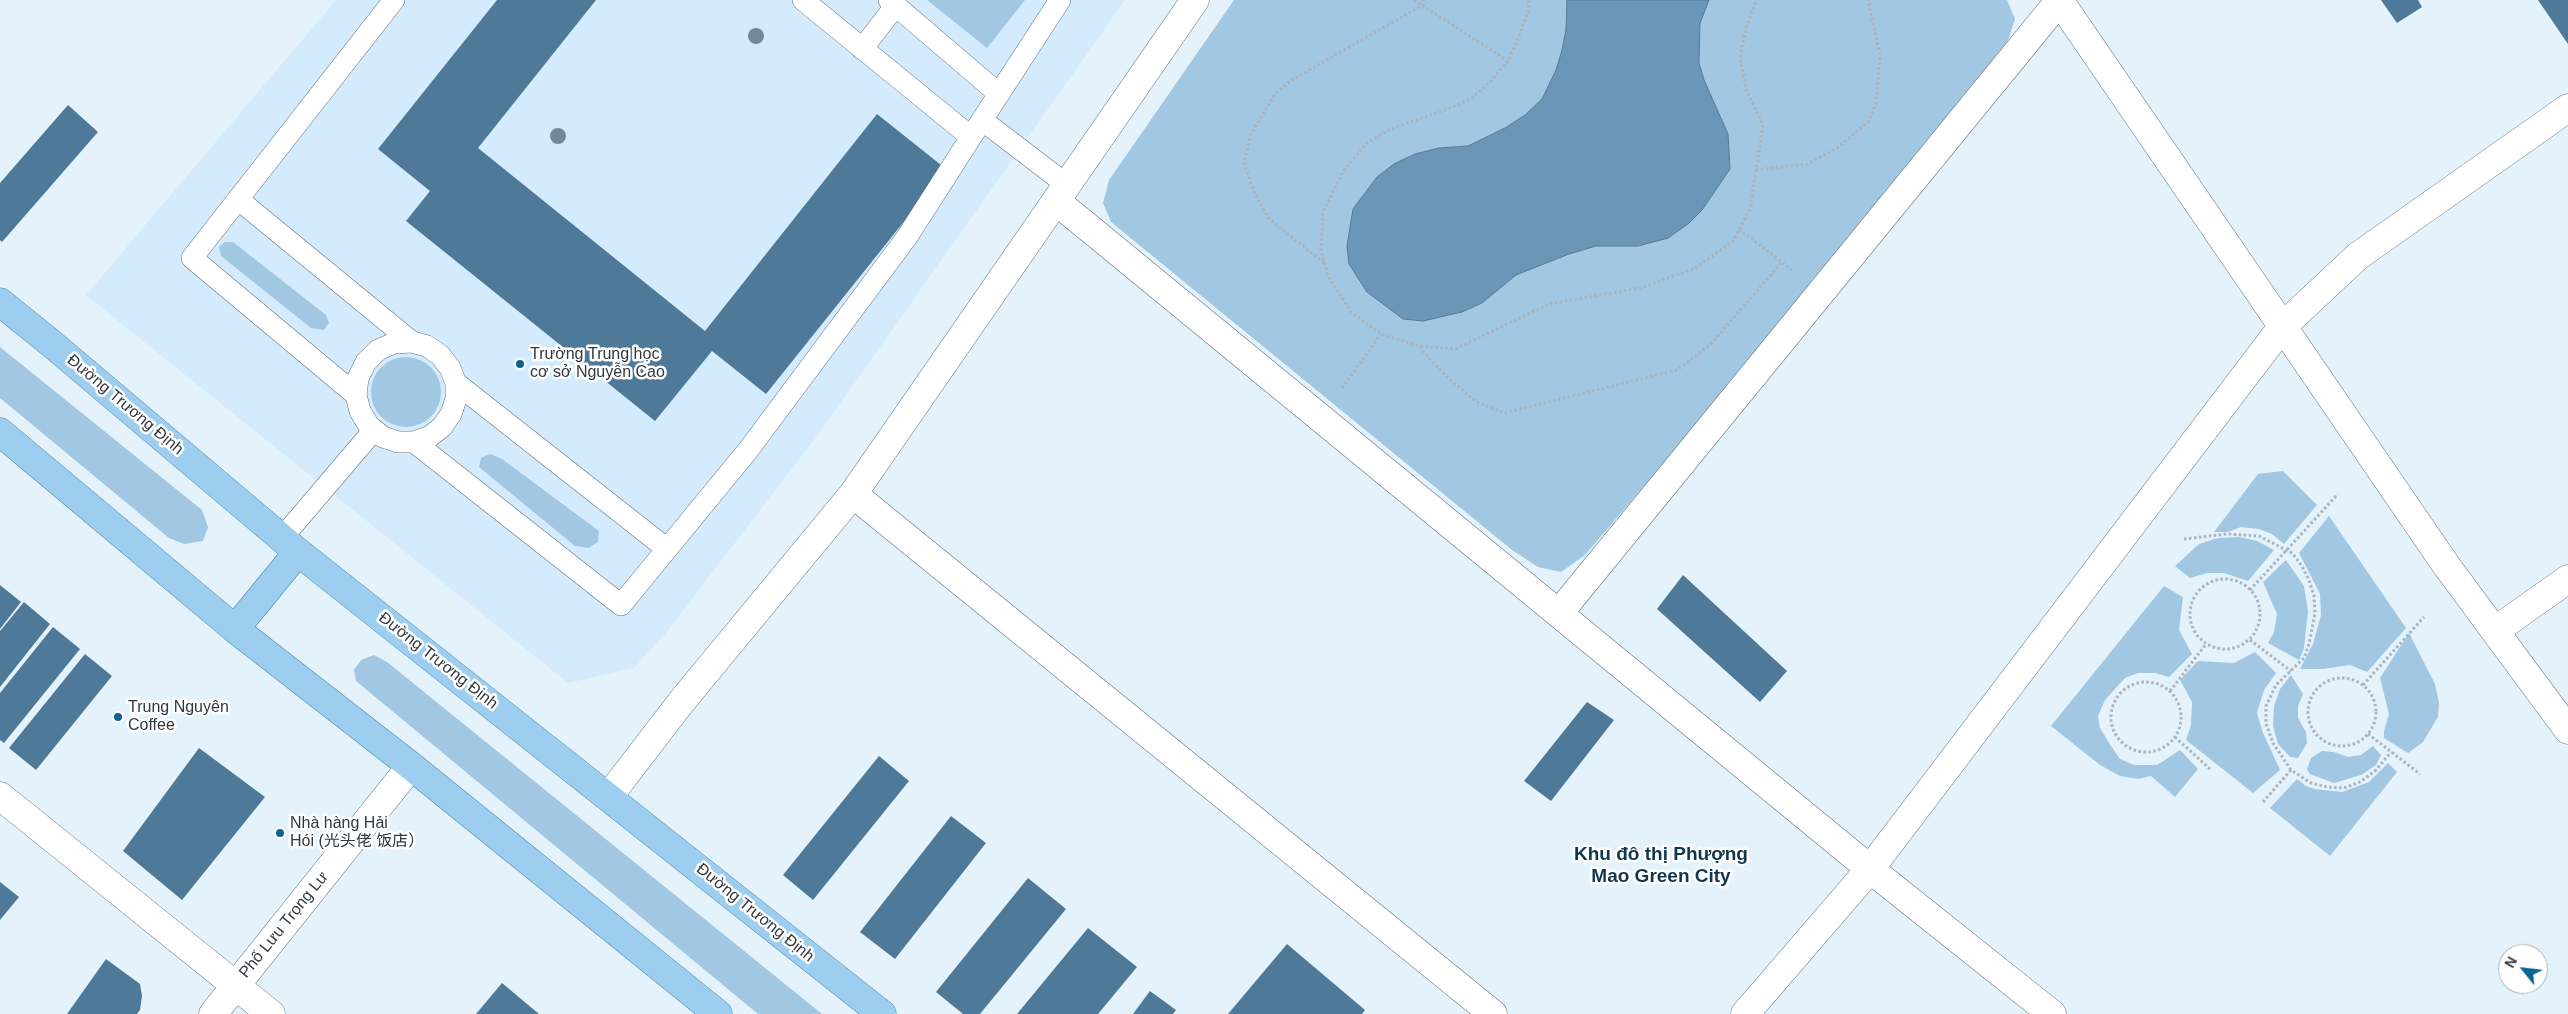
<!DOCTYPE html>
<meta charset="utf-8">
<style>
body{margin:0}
#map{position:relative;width:2568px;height:1014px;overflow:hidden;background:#e4f2fc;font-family:Helvetica,sans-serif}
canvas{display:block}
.north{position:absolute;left:2498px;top:944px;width:50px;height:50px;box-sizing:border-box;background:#fff;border:1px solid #adafb1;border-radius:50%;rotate:299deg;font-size:14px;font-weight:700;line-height:20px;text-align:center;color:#32383d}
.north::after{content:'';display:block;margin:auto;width:18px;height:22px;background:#0b6394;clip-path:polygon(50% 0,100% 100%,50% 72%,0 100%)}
</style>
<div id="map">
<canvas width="2568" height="1014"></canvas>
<div class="north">N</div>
</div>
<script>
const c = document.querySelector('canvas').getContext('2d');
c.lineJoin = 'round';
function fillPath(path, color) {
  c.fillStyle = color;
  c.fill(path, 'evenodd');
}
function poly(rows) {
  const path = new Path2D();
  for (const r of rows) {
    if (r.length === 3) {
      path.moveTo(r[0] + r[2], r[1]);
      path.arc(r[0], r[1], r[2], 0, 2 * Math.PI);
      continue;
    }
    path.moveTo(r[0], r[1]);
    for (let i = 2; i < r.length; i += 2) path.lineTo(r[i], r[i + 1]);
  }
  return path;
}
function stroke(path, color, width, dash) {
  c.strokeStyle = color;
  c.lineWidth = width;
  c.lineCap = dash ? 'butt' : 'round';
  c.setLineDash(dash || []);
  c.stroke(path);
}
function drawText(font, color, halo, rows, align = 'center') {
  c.font = font + ' Helvetica,"Noto Sans SC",sans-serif';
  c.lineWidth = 5;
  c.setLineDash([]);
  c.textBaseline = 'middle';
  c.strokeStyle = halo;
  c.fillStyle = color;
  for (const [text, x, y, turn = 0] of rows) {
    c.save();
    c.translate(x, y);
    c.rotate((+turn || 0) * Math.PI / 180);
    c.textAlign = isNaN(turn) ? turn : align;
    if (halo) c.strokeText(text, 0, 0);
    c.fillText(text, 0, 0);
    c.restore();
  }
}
fillPath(poly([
 [336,0,1125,0,820,432,665,634,634,668,568,683,86,295]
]), '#d4ebfd');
fillPath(poly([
 [927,0,1025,0,987,48],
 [1234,0,2007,0,2015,19,2007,43,1992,67,1827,272,1585,555,1561,572,1538,567,1512,550,1111,222,1103,203,1109,180],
 [225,242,233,242,326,315,329,323,324,330,311,328,221,256,219,247],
 [0,347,202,510,208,527,203,541,184,544,169,538,0,398],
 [406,392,35],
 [490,454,502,459,599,531,598,542,589,548,575,546,479,467,481,458],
 [2283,471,2317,505,2284,544,2272,534,2259,529,2241,527,2228,532,2214,532,2258,474],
 [2329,516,2406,628,2367,672,2350,665,2323,669,2300,669,2313,644,2321,615,2320,594,2299,553],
 [2239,537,2257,541,2274,550,2248,581,2224,573,2207,573,2190,578,2175,566,2199,544,2218,538],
 [2286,560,2304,586,2308,611,2304,648,2299,660,2268,643,2274,632,2277,614,2263,582],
 [2164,586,2183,597,2179,630,2192,654,2169,677,2155,673,2138,673,2125,678,2105,700,2098,716,2100,728,2111,746,2120,759,2134,765,2157,765,2180,750,2198,769,2175,797,2151,776,2138,779,2120,776,2100,765,2051,726],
 [2409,633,2435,684,2439,703,2438,717,2423,742,2408,753,2384,738,2384,731,2389,714,2380,678],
 [2255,652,2276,673,2264,690,2257,713,2263,733,2280,770,2253,793,2186,740,2191,725,2192,702,2180,680,2198,661,2234,663],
 [374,655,387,662,822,1014,758,1014,356,681,354,670,361,660],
 [2291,675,2303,694,2298,706,2298,718,2306,732,2307,743,2298,758,2290,757,2278,744,2273,726,2274,706,2280,689],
 [2373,746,2381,755,2376,765,2361,775,2334,783,2310,774,2307,769,2311,758,2322,751,2334,752,2348,757,2361,755],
 [2388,763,2397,772,2330,856,2270,808,2297,779,2306,786,2315,789,2342,792,2369,782]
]), '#a1c7e3');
const water = poly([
 [1567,0,1709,0,1700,23,1699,63,1704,80,1728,134,1730,169,1702,210,1688,224,1668,238,1638,246,1596,246,1569,254,1516,275,1482,303,1462,312,1423,321,1403,319,1367,292,1349,264,1347,246,1353,209,1377,177,1394,164,1415,154,1439,148,1468,146,1505,128,1525,115,1542,99,1556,70,1562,50,1566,30,1567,0]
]);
fillPath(water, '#6b96b7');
stroke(water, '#5a7a92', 1);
fillPath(poly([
 [497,0,596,0,478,148,705,331,877,114,946,169,766,394,712,351,655,421,406,221,430,191,378,149],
 [2381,0,2418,0,2422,7,2397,23],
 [2538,0,2568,0,2568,44],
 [68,105,98,132,2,242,0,240,0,183],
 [1683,575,1787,671,1760,702,1657,609],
 [0,585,21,602,0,629],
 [24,602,50,624,0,687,0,631],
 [53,627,80,649,4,743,0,740,0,693],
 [85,654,112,676,36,770,9,748],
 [1587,702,1614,720,1551,801,1524,781],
 [199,748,265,797,182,900,123,851],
 [879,756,909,781,813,900,783,875],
 [951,816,986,843,895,959,860,932],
 [1028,878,1066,909,980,1014,963,1014,936,992],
 [0,882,19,897,0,920],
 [1088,928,1137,967,1098,1014,1017,1014],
 [1287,944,1365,1010,1362,1014,1228,1014],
 [106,959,140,984,142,996,140,1010,137,1014,67,1014],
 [502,983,539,1014,476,1014],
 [1150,991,1176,1010,1173,1014,1133,1014]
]), '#4e7998');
const lane = poly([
 [803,0,971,137],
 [889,0,999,94],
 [862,49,896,5],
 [982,120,1060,0],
 [239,200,412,342],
 [456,383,456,399,451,414,442,427,429,437,414,442,398,442,383,437,369,426,360,411,356,395,358,378,366,362,378,350,394,343,412,342,427,346,440,355,450,368,456,383,667,549],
 [356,395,192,258,394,0],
 [414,442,621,605,749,449,907,237,982,120,1067,185],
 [282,538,374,430]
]);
const street = poly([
 [2059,0,2446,565,2568,730],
 [1056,201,1870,869,2052,1014],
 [853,494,1493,1014],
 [1559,613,2060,0],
 [2496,630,2568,579],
 [0,796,271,1014],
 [609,796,682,701,853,494,1195,0],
 [213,1014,411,766],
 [1745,1014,1870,869,2282,327,2358,256,2568,108]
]);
const primary = poly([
 [0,302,52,344,298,552,882,1014],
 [0,432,235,629,411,766,718,1014],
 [235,629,298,552]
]);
stroke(lane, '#63727e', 22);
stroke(street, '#63727e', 29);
stroke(primary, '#4d84ab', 29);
stroke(poly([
 [1414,0,1508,61],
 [1529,0,1528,11,1516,44,1508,61,1492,80,1472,98,1448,109,1390,129,1367,143,1344,170,1323,212,1321,251,1329,278,1352,313,1381,334,1419,346,1455,349,1549,304,1640,288,1694,269,1733,241,1750,209,1763,125,1747,92,1740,57,1746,27,1757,0],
 [1756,170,1807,164,1836,149,1868,122,1876,103,1880,55,1868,0],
 [1739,229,1792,270],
 [1324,263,1269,219,1254,192,1244,163,1251,134,1275,94,1290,81,1423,5,1423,0],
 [1419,347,1445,375,1475,401,1504,413,1677,370,1711,344,1782,262],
 [1342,388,1381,334],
 [2184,539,2227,534,2259,536,2292,553,2302,566,2309,580,2314,596,2315,614,2309,644,2304,658,2276,685,2266,706,2266,724,2273,743,2291,770],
 [2225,614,35],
 [2250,590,2338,494],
 [2250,640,2291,671],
 [2342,712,34],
 [2146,717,35],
 [2363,685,2424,617],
 [2170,691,2206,644],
 [2368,734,2420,774],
 [2175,737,2210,769],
 [2263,802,2291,770,2311,783,2327,787,2344,788,2360,782,2376,770,2391,752]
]), '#a9b4bd', 3, [2.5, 2.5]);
stroke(lane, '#fff', 21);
stroke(street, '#fff', 28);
stroke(primary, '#9dcef0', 28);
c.fillStyle = '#708a9c';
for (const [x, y] of [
 [756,36],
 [558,136]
]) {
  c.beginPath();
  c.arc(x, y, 8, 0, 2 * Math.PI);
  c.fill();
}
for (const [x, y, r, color] of [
 [520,364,5,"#0b6394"],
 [118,717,5,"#0b6394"],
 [280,833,5,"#0b6394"]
]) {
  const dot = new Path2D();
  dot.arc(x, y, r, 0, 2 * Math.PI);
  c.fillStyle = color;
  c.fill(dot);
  stroke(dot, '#fff', 2);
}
drawText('16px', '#32383d', '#fff', [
 ["Trường Trung học",530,355],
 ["cơ sở Nguyễn Cao",530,373],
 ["Trung Nguyên",128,708],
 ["Coffee",128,726],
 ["Nhà hàng Hải",290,824],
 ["Hói (光头佬 饭店）",290,842]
], 'left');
drawText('16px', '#32383d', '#fff', [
 ["Đường Trương Định",125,405,40],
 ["Đường Trương Định",438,661,38],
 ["Đường Trương Định",755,913,39],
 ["Phố Lưu Trọng Lư",284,925,-51]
]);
drawText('bold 19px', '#11364e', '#fff', [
 ["Khu đô thị Phượng",1661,855],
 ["Mao Green City",1661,877]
]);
</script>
